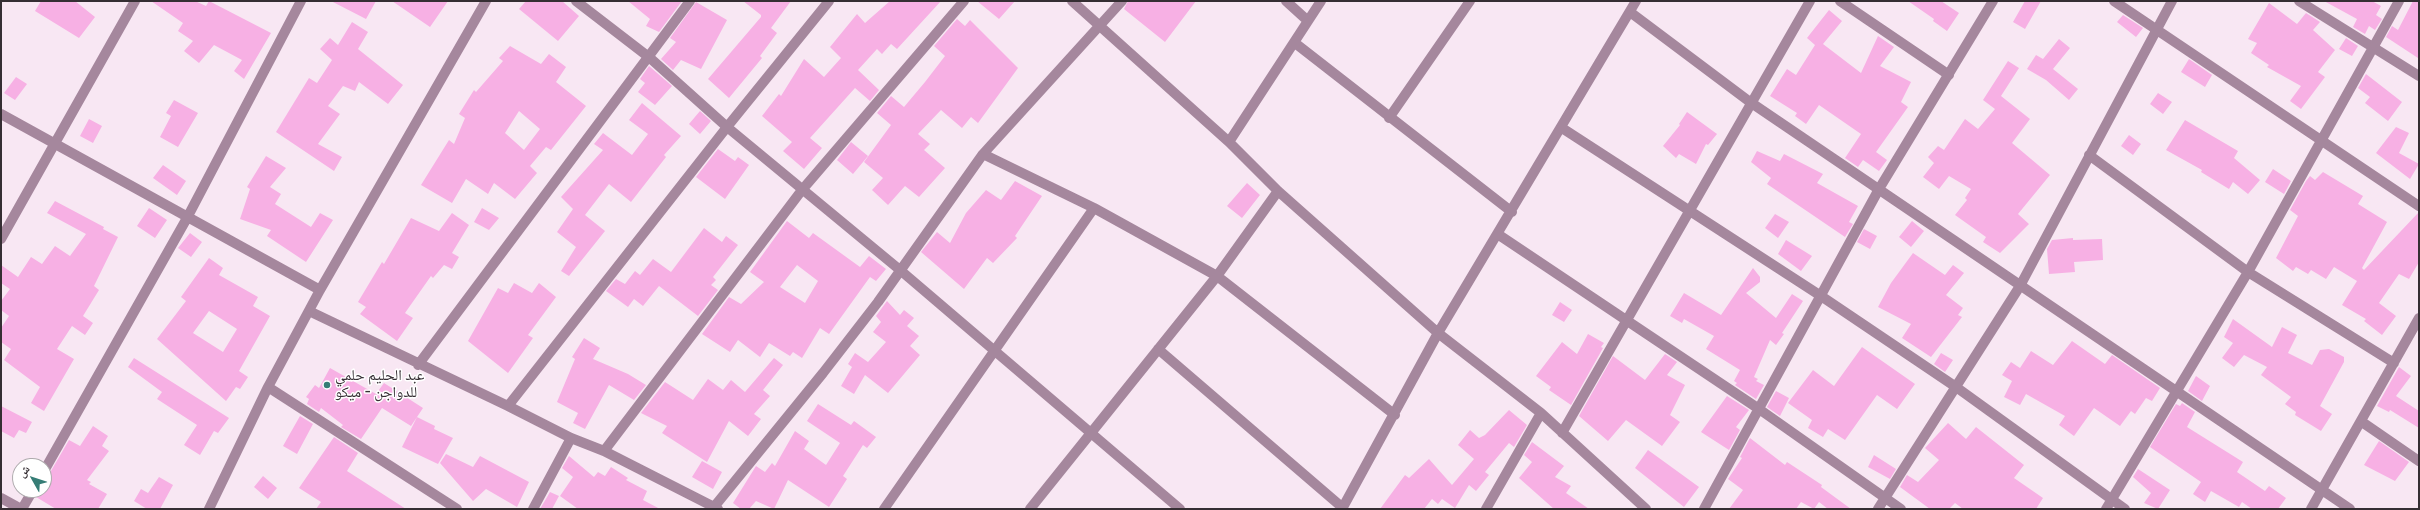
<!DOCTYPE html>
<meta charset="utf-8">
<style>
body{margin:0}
#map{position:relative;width:2420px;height:510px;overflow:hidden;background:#f8e7f3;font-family:Cabin,"Noto Naskh Arabic",sans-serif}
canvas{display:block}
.frame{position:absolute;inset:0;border:2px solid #352e33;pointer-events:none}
.north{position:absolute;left:12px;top:458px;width:40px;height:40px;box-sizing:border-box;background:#fff;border:1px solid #aeabad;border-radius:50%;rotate:309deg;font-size:11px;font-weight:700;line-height:16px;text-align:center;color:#352e33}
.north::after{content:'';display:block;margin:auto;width:14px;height:18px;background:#367d76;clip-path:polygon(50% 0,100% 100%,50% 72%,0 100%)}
</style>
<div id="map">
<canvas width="2420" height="510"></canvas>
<div class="frame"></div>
<div class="north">ش</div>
</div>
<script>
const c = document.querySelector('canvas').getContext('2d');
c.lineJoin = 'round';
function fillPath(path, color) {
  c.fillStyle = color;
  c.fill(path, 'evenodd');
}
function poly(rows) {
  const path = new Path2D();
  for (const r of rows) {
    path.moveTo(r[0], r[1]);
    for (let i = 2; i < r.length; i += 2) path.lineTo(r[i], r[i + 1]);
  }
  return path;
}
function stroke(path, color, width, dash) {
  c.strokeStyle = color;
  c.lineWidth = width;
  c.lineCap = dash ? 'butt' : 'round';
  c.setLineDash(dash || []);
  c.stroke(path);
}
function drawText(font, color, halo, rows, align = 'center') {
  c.font = font + ' Cabin,"Noto Naskh Arabic",sans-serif';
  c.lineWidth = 3;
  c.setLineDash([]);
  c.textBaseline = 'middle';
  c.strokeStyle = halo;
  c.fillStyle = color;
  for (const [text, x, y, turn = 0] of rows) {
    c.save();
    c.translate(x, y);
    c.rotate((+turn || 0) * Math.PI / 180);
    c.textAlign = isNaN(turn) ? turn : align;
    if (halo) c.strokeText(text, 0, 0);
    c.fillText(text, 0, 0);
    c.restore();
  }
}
fillPath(poly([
 [41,1,75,1,95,17,79,38,35,11],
 [151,1,195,1,206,6,209,1,271,33,244,79,234,71,242,60,214,45,199,63,184,51,193,41,178,31,183,23],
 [331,1,376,1,366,19],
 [392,1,448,1,430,27],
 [526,1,562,1,579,16,558,41,519,9],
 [628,1,682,1,659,32,646,26,650,19],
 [743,1,791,1,771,28,777,33,760,56,762,58,729,98,708,79,761,17,761,15],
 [890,1,941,1,897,49,891,44,882,54,877,49,858,70,879,90,870,101,855,88,810,138,822,148,804,169,783,151,792,142,762,116,779,94,781,96,804,59,824,77,841,58,830,47,857,14,865,23],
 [977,1,1015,1,999,19],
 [1128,1,1196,1,1165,42,1124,9],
 [1908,1,1941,1,1959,13,1947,31,1933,21,1934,19],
 [2025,1,2041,1,2025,29,2013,22],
 [2324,1,2372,1,2381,6,2376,15,2382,19,2375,30,2369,26,2365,34,2353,27,2357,19],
 [2413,1,2419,1,2418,58,2386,37,2392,26,2398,30],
 [696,2,727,20,701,69,681,60,673,70,661,59,676,42,670,38],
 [2269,3,2297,24,2306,13,2320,22,2313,30,2335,50,2318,72,2325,77,2301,109,2290,101,2301,86,2267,67,2269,65,2251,53,2257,43,2248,39],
 [1829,10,1842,21,1823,44,1861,73,1878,36,1894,47,1880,66,1911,82,1901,102,1908,107,1876,152,1887,160,1879,171,1863,160,1858,167,1845,158,1861,134,1819,105,1806,124,1795,116,1797,113,1770,96,1787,69,1796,75,1815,45,1807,38],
 [2123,15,2143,28,2136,37,2117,22],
 [957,19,965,26,970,20,1018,68,978,123,971,117,962,128,941,110,918,134,930,144,924,150,945,168,919,197,905,186,888,205,872,190,883,178,864,162,891,125,877,113,891,96,904,107,925,82,945,56,934,46],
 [352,22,368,32,358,49,403,85,388,104,359,82,355,91,343,86,328,106,340,114,318,144,342,157,334,171,276,132,309,78,317,83,332,60,320,49,330,38,338,45],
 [2346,38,2358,46,2352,56,2339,49],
 [2059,39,2070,48,2053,69,2078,89,2069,100,2046,80,2027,69,2036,55,2043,59],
 [510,46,541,64,549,54,566,67,556,82,586,106,551,150,546,147,530,166,537,173,515,199,494,183,488,194,466,179,452,203,421,185,449,140,454,144,465,118,459,114,474,90,476,92,503,61,499,58],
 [519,111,540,129,524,150,505,133],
 [2189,59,2212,75,2205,87,2181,72],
 [2008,61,2019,68,2001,96,2030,119,2012,143,2050,175,2018,214,2029,224,2000,253,1983,242,1986,237,1955,215,1967,200,1965,198,1971,189,1949,176,1939,189,1923,177,1934,163,1928,157,1938,146,1944,150,1965,119,1978,129,1995,109,1983,100],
 [649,66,672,86,655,105,638,92,645,83,640,79],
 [2366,74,2402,102,2388,121,2365,103,2370,97,2358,88],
 [16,77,27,84,15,100,4,93],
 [2158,93,2172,102,2163,114,2150,104],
 [174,100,198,113,178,147,160,137,171,116,166,113],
 [642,103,681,136,664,155,666,157,631,202,609,184,585,215,605,231,569,276,561,271,576,247,557,232,573,209,561,197,603,150,594,144,603,133,632,155,648,134,629,120],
 [700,111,711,121,700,134,689,124],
 [1687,112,1717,134,1708,145,1706,144,1696,164,1679,154,1676,158,1663,146,1680,125,1679,124],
 [89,119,102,126,93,143,80,136],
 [2185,120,2238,151,2234,158,2260,180,2248,194,2233,182,2229,189,2201,172,2202,170,2166,150],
 [2396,127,2409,133,2399,153,2419,164,2410,179,2376,153],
 [2129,135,2141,144,2133,155,2121,146],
 [851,142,868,156,853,174,837,160],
 [718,149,735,161,738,157,749,165,725,199,696,177],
 [1757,151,1780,161,1784,154,1823,174,1817,183,1858,206,1849,222,1853,224,1845,237,1767,184,1771,178,1751,162],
 [266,156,286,168,270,187,281,194,275,204,311,227,320,213,333,220,306,262,267,236,271,230,240,219,250,189,247,187],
 [163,165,186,181,177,195,153,178],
 [2273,169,2291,181,2284,194,2265,182],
 [2323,172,2363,196,2358,204,2387,222,2362,268,2364,270,2419,212,2419,262,2409,279,2399,274,2379,303,2396,316,2382,335,2364,321,2366,319,2342,305,2357,281,2334,267,2326,279,2311,270,2308,274,2296,267,2293,271,2276,258,2298,216,2290,210,2306,181,2310,176,2315,180],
 [1015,181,1042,196,1015,236,1017,238,993,263,987,258,964,289,921,252,937,232,950,243,966,213,986,190,1001,200],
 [1247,183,1260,195,1242,218,1227,206],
 [55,201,104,227,103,229,118,237,94,286,99,290,83,316,93,323,85,335,72,326,57,349,74,359,44,411,31,403,40,387,4,360,11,349,1,342,1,328,9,316,1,310,1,301,10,289,1,283,1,265,18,277,31,257,42,264,55,246,70,256,86,234,47,213],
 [149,208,167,220,155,238,137,226],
 [482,208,499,218,489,230,474,222],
 [452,213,469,225,452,253,459,257,452,269,444,265,433,278,431,276,405,313,413,318,397,341,360,314,366,307,358,302,382,262,384,264,411,218,439,231],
 [1775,214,1789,222,1778,238,1765,228],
 [787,221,809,238,813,233,860,267,869,256,886,269,876,281,870,277,829,334,820,328,802,358,793,352,790,356,769,343,760,357,738,340,730,352,702,334,729,297,741,304,764,282,750,272],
 [797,265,818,281,805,303,780,287],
 [1912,221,1924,231,1911,247,1899,237],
 [704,228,722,242,726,236,738,245,713,277,716,280,711,285,718,290,698,316,659,286,643,306,634,299,628,307,606,291,616,279,625,284,635,271,640,275,653,259,671,272],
 [1864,229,1877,236,1870,249,1857,242],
 [190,233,202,242,191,257,178,248],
 [2073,238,2073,240,2102,239,2103,260,2074,262,2075,272,2049,274,2047,249,2052,240],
 [1786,240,1812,256,1801,271,1778,254],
 [1913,253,1945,275,1953,265,1964,273,1946,295,1963,308,1958,315,1962,317,1931,357,1902,338,1911,324,1878,307,1891,283],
 [209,258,223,268,219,275,258,297,253,306,270,316,239,371,248,377,240,389,236,387,226,401,157,339,186,301,181,297],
 [209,311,237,329,223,352,193,333],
 [1753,268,1760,277,1760,282,1746,293,1776,318,1792,294,1803,301,1782,333,1784,334,1776,345,1770,340,1754,377,1758,379,1756,381,1764,385,1756,399,1735,385,1737,383,1734,381,1740,370,1706,349,1714,336,1684,319,1682,323,1670,316,1684,293,1721,315],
 [514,283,532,293,539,283,556,297,528,335,533,338,508,373,468,341,498,288,508,293],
 [887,301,900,315,904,310,914,318,907,326,919,336,910,346,920,355,888,393,865,375,854,394,841,386,852,367,848,364,855,353,868,362,886,342,873,332,881,322,876,316],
 [1560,302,1572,310,1564,322,1552,315],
 [2233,319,2272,347,2282,327,2297,335,2288,353,2312,365,2320,350,2329,349,2344,357,2344,362,2320,406,2332,414,2321,431,2295,415,2296,412,2285,404,2291,397,2261,375,2267,367,2244,355,2234,367,2222,358,2233,343,2224,337],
 [1588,334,1604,343,1601,347,1603,348,1571,405,1549,390,1551,387,1536,376,1562,342,1577,354],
 [584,338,600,348,593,359,628,374,646,385,634,400,609,385,585,429,573,423,578,413,557,402,575,359,572,357],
 [2072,341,2105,364,2112,355,2160,388,2152,401,2146,398,2135,414,2131,411,2120,426,2094,408,2074,436,2059,425,2065,416,2026,394,2020,405,2004,397,2012,381,2002,375,2011,362,2020,368,2031,351,2053,365],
 [1862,347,1915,384,1897,409,1877,395,1845,440,1828,429,1823,437,1808,428,1812,420,1788,403,1813,370,1834,386],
 [1941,353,1953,360,1945,372,1934,364],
 [1665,354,1677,362,1667,375,1685,385,1670,415,1680,422,1662,446,1626,420,1608,441,1579,416,1613,356,1645,380],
 [134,358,229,418,218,433,214,431,200,455,184,445,197,425,157,399,162,392,128,367],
 [774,358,783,365,763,390,770,396,754,414,761,419,748,436,729,421,707,462,662,433,667,426,641,413,665,382,693,400,708,379,723,390,731,380,745,392],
 [2399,367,2411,376,2396,396,2419,411,2419,428,2390,410,2389,412,2377,406],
 [330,368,376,394,384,383,423,408,411,426,382,408,361,439,341,427,343,425,321,408,319,412,307,404,309,399,306,397,315,385,319,388],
 [2196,376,2210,386,2202,401,2188,391],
 [1776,391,1789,398,1780,416,1767,407],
 [1727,396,1749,410,1736,427,1740,430,1729,450,1701,432],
 [2182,403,2195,412,2187,427,2243,462,2237,472,2265,491,2269,486,2286,498,2278,509,2252,509,2242,502,2239,507,2211,491,2205,502,2193,494,2201,482,2150,447,2176,404,2180,406],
 [818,404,851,425,854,421,876,437,867,448,863,445,843,476,847,479,829,507,788,480,774,509,756,501,749,509,741,509,733,503,756,466,765,472,772,463,775,466,795,431,809,441,804,449,826,465,840,443,807,421],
 [1,406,32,422,26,433,19,430,14,438,1,431],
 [1509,410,1527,425,1514,447,1509,443,1485,472,1489,475,1476,491,1469,485,1455,508,1442,499,1438,504,1432,499,1424,509,1380,509,1405,475,1409,478,1429,459,1452,485,1474,459,1458,445,1470,430,1479,438,1485,435],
 [300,416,313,424,297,454,283,446],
 [417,417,435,426,434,429,453,438,438,464,402,447],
 [1948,423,1966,439,1976,427,2024,465,2014,478,2043,498,2036,509,1963,509,1955,503,1949,509,1930,509,1900,487,1907,475,1918,482,1939,460,1925,448],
 [93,426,108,436,102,446,109,451,87,480,91,482,89,484,107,494,98,509,56,509,36,497,40,490,44,490,44,483,69,440,80,446],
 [334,437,358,453,347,471,406,509,316,509,321,502,299,488],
 [1750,438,1785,465,1787,462,1822,485,1821,487,1851,509,1828,509,1819,502,1814,509,1801,502,1796,509,1729,509,1743,490,1728,479,1742,458,1740,457],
 [2379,441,2409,462,2395,481,2364,465],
 [1532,442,1564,466,1555,477,1571,486,1566,493,1589,509,1554,509,1519,478,1532,462,1524,455],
 [1648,450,1699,487,1684,507,1635,468],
 [446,454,473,467,480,456,529,482,517,507,486,489,473,501,440,463],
 [1874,455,1896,469,1890,479,1868,467],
 [569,456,594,477,598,472,605,476,611,467,628,478,626,480,647,491,643,500,660,509,578,509,560,496,573,477,562,468],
 [702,461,722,472,713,489,692,477],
 [2138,469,2170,490,2158,509,2144,503,2151,493,2133,477],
 [263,476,277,488,268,499,254,487],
 [159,477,173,485,160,509,147,509,134,501,141,489,148,493],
 [550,492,559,496,552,509,540,509]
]), '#f7b0e4');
stroke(poly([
 [576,1,650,58,727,127,900,270,1180,509],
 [1072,1,1229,142,1278,191,1438,333,1541,413,1646,509],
 [1286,1,1308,21],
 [1840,1,1949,75],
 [2114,1,2419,206],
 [2299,1,2419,76],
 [1630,12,1750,102,2350,509],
 [1295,43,1512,212],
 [1,114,320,290],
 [1389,118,1470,1],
 [1562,128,1821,296,1956,387,2125,509],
 [1229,142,1321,1],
 [983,154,1094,208,1217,276,1395,415],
 [2089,155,2248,272,2394,363],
 [1499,235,1759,409,1901,509],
 [1,239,135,1],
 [309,311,508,406,571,438,604,451,718,509],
 [1158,349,1343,508],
 [418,365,690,1],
 [268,387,457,509],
 [508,406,727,127,829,1],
 [2362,422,2419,461],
 [1562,433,1810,1],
 [604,451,802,190,964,1],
 [44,471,187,218,301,1],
 [1,498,21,509],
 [714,507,823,373,878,302,983,154,1122,1],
 [22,509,33,490],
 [209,509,268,387,320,290,486,1],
 [533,509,571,438],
 [884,509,1094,208],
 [1030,509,1217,276,1278,191],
 [1342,509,1438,333,1636,1],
 [1486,509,1541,413],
 [1704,509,1879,189,1993,1],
 [1878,509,2020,286,2172,1],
 [2106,509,2248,272,2399,1],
 [2311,509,2419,318]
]), '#a5879d', 10);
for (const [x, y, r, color] of [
 [327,385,4,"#367d76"]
]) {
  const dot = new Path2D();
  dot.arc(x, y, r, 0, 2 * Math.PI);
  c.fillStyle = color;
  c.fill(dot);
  stroke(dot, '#fff', 1.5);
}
drawText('15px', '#352e33', '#fff', [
 ["عبد الحليم حلمي",335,376],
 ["للدواجن - ميكو",335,393]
], 'left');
</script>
